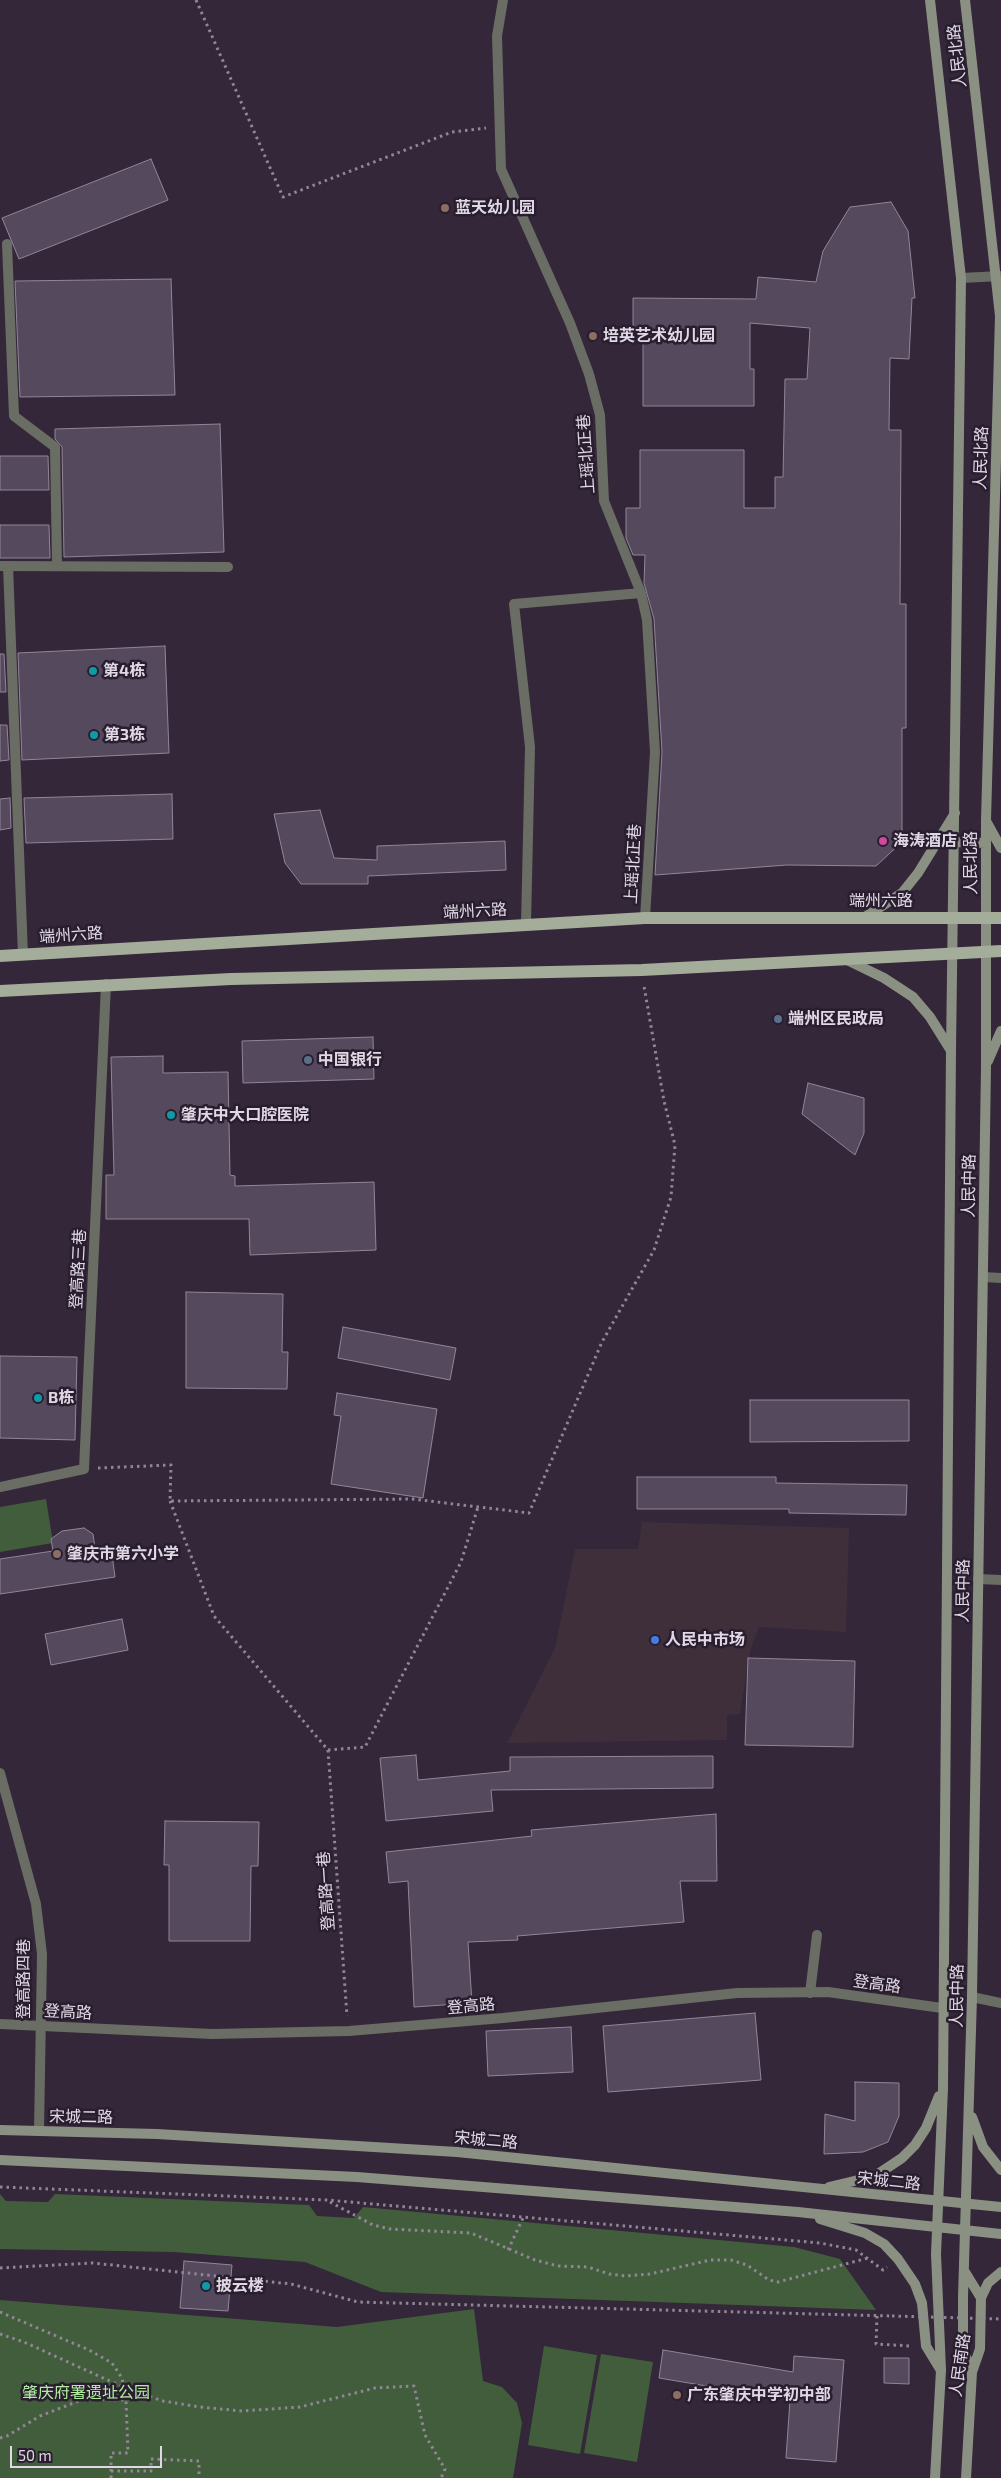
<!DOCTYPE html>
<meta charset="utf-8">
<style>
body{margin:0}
#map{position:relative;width:1001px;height:2478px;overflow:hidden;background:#332739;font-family:"Exo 2",sans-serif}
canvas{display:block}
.scale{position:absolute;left:10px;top:2446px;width:152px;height:22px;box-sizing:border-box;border:2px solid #e0d8e4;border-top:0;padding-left:6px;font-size:15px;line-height:18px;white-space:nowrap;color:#e0d8e4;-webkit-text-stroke:4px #291e2f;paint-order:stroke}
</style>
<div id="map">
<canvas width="1001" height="2478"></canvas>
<div class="scale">50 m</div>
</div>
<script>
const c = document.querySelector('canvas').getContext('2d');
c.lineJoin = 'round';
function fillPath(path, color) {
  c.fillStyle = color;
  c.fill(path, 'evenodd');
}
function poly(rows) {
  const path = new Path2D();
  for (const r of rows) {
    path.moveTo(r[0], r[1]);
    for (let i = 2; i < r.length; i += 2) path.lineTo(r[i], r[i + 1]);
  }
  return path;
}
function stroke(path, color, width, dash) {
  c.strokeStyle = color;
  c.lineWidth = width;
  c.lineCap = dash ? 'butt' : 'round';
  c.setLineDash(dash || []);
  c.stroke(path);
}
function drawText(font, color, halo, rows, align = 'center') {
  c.font = font + ' "Exo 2","Noto Sans SC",sans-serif';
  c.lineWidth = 5;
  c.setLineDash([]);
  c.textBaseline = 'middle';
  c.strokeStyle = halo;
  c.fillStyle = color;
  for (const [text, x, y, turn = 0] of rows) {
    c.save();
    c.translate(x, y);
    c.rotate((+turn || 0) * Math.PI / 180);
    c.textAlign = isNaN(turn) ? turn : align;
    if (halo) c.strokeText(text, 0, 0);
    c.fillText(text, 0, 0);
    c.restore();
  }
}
fillPath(poly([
 [642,1522,849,1528,846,1632,759,1627,750,1651,740,1714,727,1715,727,1740,507,1743,555,1648,575,1549,638,1549]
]), '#3e2f3b');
fillPath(poly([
 [46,1499,53,1543,0,1552,0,1507],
 [0,2194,6,2201,48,2202,55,2194,309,2205,317,2216,354,2218,363,2207,794,2247,840,2259,876,2310,381,2292,305,2262,174,2252,0,2249],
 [0,2300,337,2327,474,2309,483,2381,502,2387,517,2403,522,2423,513,2478,0,2478],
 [544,2346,597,2355,580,2454,528,2445],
 [601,2354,653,2362,637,2462,584,2453]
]), '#425d3b');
const building = poly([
 [151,159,168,200,19,259,2,218,151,159],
 [891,202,908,231,915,298,912,298,909,359,890,358,889,430,901,430,900,604,906,604,906,728,902,728,902,842,876,866,787,865,655,875,662,752,654,619,644,583,645,555,633,555,626,538,626,508,640,508,640,450,744,450,744,508,775,508,775,477,783,477,785,379,807,379,810,328,750,323,750,369,754,369,754,406,643,406,643,341,633,341,633,298,756,299,758,277,816,282,823,251,850,207,891,202],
 [171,279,175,395,20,397,15,281,171,279],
 [220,424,224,552,64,557,62,447,55,439,55,429,220,424],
 [0,456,48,456,49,490,0,490,0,456],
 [0,525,49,525,50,558,0,558,0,525],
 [165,646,169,753,22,760,18,653,165,646],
 [0,654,4,654,6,692,0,692,0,654],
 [0,725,7,725,9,760,0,761,0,725],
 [172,794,173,839,26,843,24,798,172,794],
 [10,798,11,828,0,830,0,799,10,798],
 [320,810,334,858,377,860,377,846,505,841,506,870,368,876,368,884,301,884,285,863,274,814,320,810],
 [373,1037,374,1079,243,1083,242,1041,373,1037],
 [163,1056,163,1073,228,1072,230,1175,235,1176,235,1186,374,1182,376,1250,250,1255,249,1219,106,1219,106,1175,114,1175,111,1057,163,1056],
 [808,1083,864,1098,864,1133,855,1155,802,1114,808,1083],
 [186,1292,283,1294,282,1352,288,1352,287,1389,186,1388,186,1292],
 [343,1327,456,1348,450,1380,338,1358,343,1327],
 [0,1356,77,1357,75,1440,0,1438,0,1356],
 [337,1393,437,1409,423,1498,331,1484,341,1416,334,1415,337,1393],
 [750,1400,909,1400,909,1441,750,1442,750,1400],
 [637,1477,776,1477,776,1483,907,1485,906,1515,789,1513,789,1509,637,1509,637,1477],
 [84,1528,93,1534,95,1549,111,1547,115,1577,0,1594,0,1559,53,1551,51,1539,62,1531,84,1528],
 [122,1619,128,1650,51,1665,45,1634,122,1619],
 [748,1658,855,1661,853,1747,745,1745,748,1658],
 [416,1755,418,1780,510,1771,510,1757,713,1756,713,1788,491,1790,493,1811,386,1821,380,1758,416,1755],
 [716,1814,717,1881,680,1881,684,1922,517,1936,518,1940,468,1942,472,2003,414,2007,408,1881,389,1883,386,1852,532,1836,531,1830,716,1814],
 [165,1821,259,1822,258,1866,251,1866,250,1941,169,1941,169,1865,164,1865,165,1821],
 [755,2013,761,2080,608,2092,603,2026,755,2013],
 [571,2027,573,2072,488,2076,486,2031,571,2027],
 [855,2082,899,2083,899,2116,888,2142,863,2152,824,2154,825,2114,855,2121,855,2082],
 [184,2261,232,2265,228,2311,180,2308,184,2261],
 [663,2350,793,2372,794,2356,844,2360,836,2462,786,2458,790,2400,659,2378,663,2350],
 [884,2358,909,2358,909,2384,884,2383,884,2358]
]);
fillPath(building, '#55495d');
stroke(building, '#93859b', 1);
stroke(poly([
 [196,0,283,197,452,132,486,128],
 [98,1468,171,1465,170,1501,412,1499,529,1513,602,1342,654,1250,671,1197,675,1145,664,1101,644,986],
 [170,1501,214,1616,328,1750],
 [328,1750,365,1747,461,1562,478,1507],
 [328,1750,347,2016],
 [0,2187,327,2200,820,2243,856,2250,883,2270,887,2267],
 [330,2202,373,2225,390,2229,471,2233,535,2260,558,2266,588,2267,609,2274,626,2276,650,2274,710,2260,731,2260,747,2265,769,2280,778,2282,868,2258],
 [508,2250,524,2216],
 [0,2268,93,2263,291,2284,358,2302,892,2316],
 [0,2312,89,2350,112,2363,122,2378,126,2400],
 [877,2316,876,2344,911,2346],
 [0,2334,24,2342,123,2387,163,2401,200,2407,242,2411,300,2407,375,2388,414,2386,425,2435,445,2469,441,2478],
 [0,2438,7,2436,40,2416,84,2399,126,2400,128,2453,111,2453,111,2478],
 [111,2471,151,2471,151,2459,199,2461,199,2478]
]), '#908695', 3, [2.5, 4]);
stroke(poly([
 [503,0,497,36,501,169,570,323,589,374,600,415,604,501,641,593,647,620,655,752,645,918],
 [7,244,14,416,55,447,57,566],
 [8,566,23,955],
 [526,924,530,747,514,604,641,593],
 [983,1277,1001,1278],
 [0,1487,84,1469,106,984],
 [0,1773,36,1904,42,1954,39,2131],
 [810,1993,817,1935]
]), '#696d63', 10);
stroke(poly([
 [961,278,1001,276],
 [0,566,228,567],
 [978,1579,1001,1580],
 [972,1997,1001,2003],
 [0,2024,212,2034,349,2031,503,2018,737,1993,828,1992,942,2008]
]), '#696d63', 10);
stroke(poly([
 [930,0,961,278,951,1050,943,2088,936,2254,941,2370,935,2478],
 [965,0,1000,316,986,820,986,1066,972,1997,963,2297,963,2349,972,2372],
 [986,821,1001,848],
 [955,842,986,843],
 [865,917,902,893,918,873,955,813],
 [845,959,884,978,913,997,930,1017,950,1049],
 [988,1061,1001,1031],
 [972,2117,983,2147,1001,2170],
 [0,2130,157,2134,457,2152,1001,2207],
 [0,2160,357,2177,798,2212,1001,2234],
 [829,2187,875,2176,902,2158,915,2145,926,2128,939,2096],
 [820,2219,865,2233,884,2244,898,2259,915,2284,922,2303,926,2346,940,2369],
 [965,2272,981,2298,980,2349,972,2372,966,2478],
 [981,2298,988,2283,1001,2272]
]), '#8a9182', 10);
stroke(poly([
 [0,956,645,918,1001,918],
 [0,991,231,979,642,970,1001,951]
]), '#a4ad99', 12);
stroke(poly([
 [892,2316,1001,2319]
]), '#908695', 3, [2.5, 4]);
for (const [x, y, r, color] of [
 [445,208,5,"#8d6e63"],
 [593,336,5,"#8d6e63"],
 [93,671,5,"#0f9aa8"],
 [94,735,5,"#0f9aa8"],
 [883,841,5,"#d1479c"],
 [778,1019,5,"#5c6f8a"],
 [308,1060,5,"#5c6f8a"],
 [171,1115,5,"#0f9aa8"],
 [38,1398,5,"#0f9aa8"],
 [57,1554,5,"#8d6e63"],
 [655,1640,5,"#3f7fe0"],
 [206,2286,5,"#0f9aa8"],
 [677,2395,5,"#8d6e63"]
]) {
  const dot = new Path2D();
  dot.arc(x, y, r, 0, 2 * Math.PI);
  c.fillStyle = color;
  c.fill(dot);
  stroke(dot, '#291e2f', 2);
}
drawText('16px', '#e0d8e4', '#291e2f', [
 ["人民北路",957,56,-96],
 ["上瑶北正巷",586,454,-94],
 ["人民北路",981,458,-88],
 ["人民北路",971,863,-90],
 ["上瑶北正巷",633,864,-87],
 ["端州六路",881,901],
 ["端州六路",475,911,-3],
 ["端州六路",71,935,-4],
 ["人民中路",969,1186,-89],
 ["登高路三巷",78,1269,-87],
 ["人民中路",963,1591,-89],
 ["登高路一巷",326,1891,-94],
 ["登高路四巷",24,1979,-90],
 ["登高路",877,1984,8],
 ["人民中路",957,1996,-89],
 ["登高路",471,2006,-5],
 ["登高路",68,2012,3],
 ["宋城二路",81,2117,1],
 ["宋城二路",486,2140,5],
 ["宋城二路",889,2181,6],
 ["人民南路",960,2365,-82]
]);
drawText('bold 16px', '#e0d8e4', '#291e2f', [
 ["蓝天幼儿园",455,208],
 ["培英艺术幼儿园",603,336],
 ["第4栋",103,671],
 ["第3栋",104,735],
 ["海涛酒店",893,841],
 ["端州区民政局",788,1019],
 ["中国银行",318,1060],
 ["肇庆中大口腔医院",181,1115],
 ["B栋",48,1398],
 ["肇庆市第六小学",67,1554],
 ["人民中市场",665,1640],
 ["披云楼",216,2286],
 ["广东肇庆中学初中部",687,2395]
], 'left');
drawText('16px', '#b1eda1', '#291e2f', [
 ["肇庆府署遗址公园",86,2393]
]);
</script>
